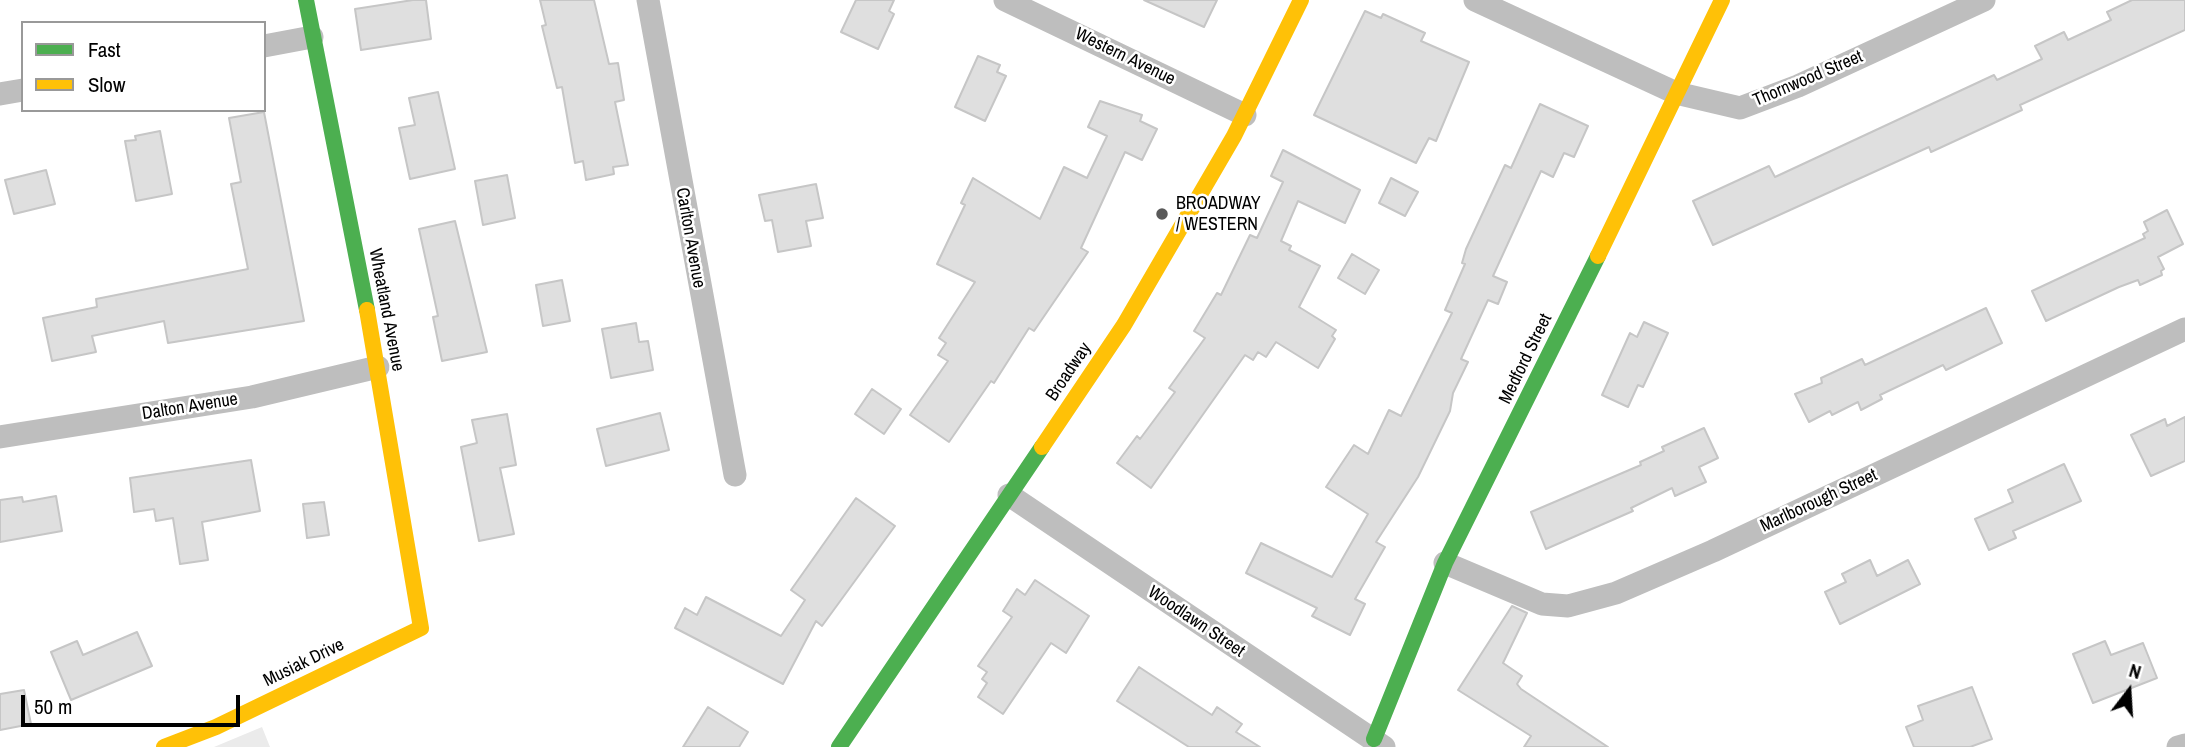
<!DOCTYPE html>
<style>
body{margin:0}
#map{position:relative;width:2185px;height:747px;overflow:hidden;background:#fff;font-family:"Archivo Narrow",sans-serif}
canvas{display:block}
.legend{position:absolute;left:21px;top:21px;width:245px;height:91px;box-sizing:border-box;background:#fff;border:2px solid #999;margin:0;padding:9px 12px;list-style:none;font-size:21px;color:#000}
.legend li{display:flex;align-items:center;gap:14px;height:35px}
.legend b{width:35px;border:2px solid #999}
.north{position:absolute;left:2094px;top:656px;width:70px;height:70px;-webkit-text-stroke:5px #fff;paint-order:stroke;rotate:17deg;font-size:19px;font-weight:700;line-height:28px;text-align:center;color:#000}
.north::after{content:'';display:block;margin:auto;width:24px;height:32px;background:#000;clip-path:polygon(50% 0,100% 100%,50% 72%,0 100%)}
.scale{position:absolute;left:21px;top:695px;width:219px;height:32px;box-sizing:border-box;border:4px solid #000;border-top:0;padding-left:9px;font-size:21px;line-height:24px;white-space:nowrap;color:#000;-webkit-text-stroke:5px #fff;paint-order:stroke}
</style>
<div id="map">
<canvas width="2185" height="747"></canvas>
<ul class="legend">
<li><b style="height:9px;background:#4caf50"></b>Fast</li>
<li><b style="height:9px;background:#ffc107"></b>Slow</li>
</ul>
<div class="north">N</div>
<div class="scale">50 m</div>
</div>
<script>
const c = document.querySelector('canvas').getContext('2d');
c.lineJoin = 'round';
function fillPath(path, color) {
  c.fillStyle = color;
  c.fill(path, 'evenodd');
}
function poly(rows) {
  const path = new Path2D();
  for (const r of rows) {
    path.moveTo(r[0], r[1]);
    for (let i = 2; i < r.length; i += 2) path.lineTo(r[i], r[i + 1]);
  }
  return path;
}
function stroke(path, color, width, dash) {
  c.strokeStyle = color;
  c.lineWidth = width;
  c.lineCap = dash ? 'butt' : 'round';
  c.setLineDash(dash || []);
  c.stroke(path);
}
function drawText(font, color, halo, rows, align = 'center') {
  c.font = font + ' "Archivo Narrow",sans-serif';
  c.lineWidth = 5;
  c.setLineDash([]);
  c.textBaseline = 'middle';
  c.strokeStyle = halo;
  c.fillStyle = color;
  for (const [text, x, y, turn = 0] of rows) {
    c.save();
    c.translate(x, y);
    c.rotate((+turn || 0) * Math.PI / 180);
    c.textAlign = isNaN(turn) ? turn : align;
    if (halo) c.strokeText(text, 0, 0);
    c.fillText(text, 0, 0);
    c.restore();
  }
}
fillPath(poly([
 [262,727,270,747,214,747]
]), '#ebebeb');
const building = poly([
 [413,0,426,0,431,39,361,50,355,9,413,0],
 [540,0,594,0,609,64,618,63,624,100,615,102,628,165,613,167,614,174,586,180,583,161,575,163,562,87,557,88,542,26,546,25,540,0],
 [856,0,894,0,889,11,894,14,878,49,841,32,856,0],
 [1144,0,1217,0,1204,27,1144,0],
 [2132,0,2185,0,2185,30,2020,105,2022,110,1931,152,1929,147,1713,245,1693,201,1769,166,1775,177,1994,75,1997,80,2042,59,2035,46,2064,32,2068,40,2111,20,2107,12,2132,0],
 [1365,11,1381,18,1383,14,1425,33,1421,41,1469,62,1436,141,1429,138,1416,163,1314,115,1365,11],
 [978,56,1000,65,997,72,1006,76,985,121,955,107,978,56],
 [438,92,455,169,410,179,399,128,415,125,409,98,438,92],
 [1100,101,1142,115,1140,121,1157,129,1142,160,1125,152,1081,248,1088,252,1034,331,1029,328,994,383,991,381,949,442,910,415,948,361,938,355,946,343,939,338,975,282,937,264,965,205,961,203,973,178,1040,219,1064,167,1087,178,1107,136,1088,127,1100,101],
 [1540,104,1588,126,1574,157,1564,153,1553,177,1541,171,1493,276,1507,282,1498,304,1488,300,1461,359,1468,362,1453,393,1450,411,1418,477,1376,542,1385,547,1355,599,1365,604,1350,635,1312,616,1317,608,1246,573,1261,543,1332,577,1368,514,1326,487,1354,445,1368,454,1389,410,1401,416,1452,313,1445,310,1465,264,1462,263,1466,249,1505,165,1511,168,1540,104],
 [264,112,304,321,168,343,164,321,92,336,96,352,52,361,43,318,97,307,96,299,248,269,231,184,241,182,229,118,264,112],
 [160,131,172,194,136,201,125,141,136,140,135,136,160,131],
 [1283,150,1360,190,1345,223,1298,201,1281,241,1291,246,1289,250,1320,266,1299,307,1336,330,1332,336,1335,339,1318,368,1276,342,1266,357,1258,352,1253,360,1245,355,1151,488,1117,463,1137,436,1140,439,1175,392,1169,388,1205,338,1194,331,1217,293,1221,295,1250,235,1257,238,1283,182,1271,176,1283,150],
 [46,170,55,204,14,214,5,180,46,170],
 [507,175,515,218,483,225,475,181,507,175],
 [1391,178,1418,192,1405,216,1379,203,1391,178],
 [816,184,823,218,806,221,811,246,778,252,772,220,765,221,759,195,816,184],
 [2167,210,2183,244,2158,257,2164,269,2161,271,2162,275,2140,285,2138,280,2119,287,2046,321,2032,291,2145,238,2143,234,2148,231,2144,222,2167,210],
 [455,221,487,352,442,361,433,317,438,316,419,229,455,221],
 [1352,254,1379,270,1365,294,1338,278,1352,254],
 [562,280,570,321,543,326,536,285,562,280],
 [1986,308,2002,343,1946,370,1943,365,1880,395,1882,399,1861,410,1858,402,1832,415,1830,411,1809,422,1795,394,1822,383,1821,378,1862,359,1865,365,1986,308],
 [1644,322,1668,333,1643,387,1638,385,1628,407,1602,395,1630,333,1637,337,1644,322],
 [636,323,639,342,648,341,653,370,611,378,602,329,636,323],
 [872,389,901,409,884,434,855,414,872,389],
 [660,413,669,450,606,466,597,429,660,413],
 [507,414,516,465,500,468,514,534,479,541,461,447,477,443,472,420,507,414],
 [2185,417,2185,461,2151,476,2131,435,2165,419,2167,426,2185,417],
 [1704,428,1718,458,1699,467,1706,482,1675,496,1672,488,1631,508,1633,511,1546,549,1531,512,1641,465,1640,462,1664,451,1662,447,1704,428],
 [251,460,260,511,202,522,208,560,180,564,173,518,156,521,154,509,134,512,130,478,251,460],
 [2064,464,2081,501,2013,531,2016,538,1989,550,1975,519,2013,502,2008,490,2064,464],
 [56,496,62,531,0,542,0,500,22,497,23,502,56,496],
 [856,498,895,526,822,626,816,621,783,684,675,628,685,608,697,615,706,597,781,636,805,600,791,590,856,498],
 [324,502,329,535,307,538,303,504,324,502],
 [1870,560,1877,576,1908,560,1920,584,1840,624,1825,592,1846,582,1842,574,1870,560],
 [1035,580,1089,616,1066,653,1051,643,1003,714,978,697,987,683,982,679,987,672,978,666,1012,617,1003,611,1017,589,1025,595,1035,580],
 [1512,606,1527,613,1503,663,1522,676,1517,684,1521,689,1608,747,1524,747,1531,736,1458,690,1512,606],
 [137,632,152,666,71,700,51,652,77,641,83,655,137,632],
 [2105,641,2111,655,2143,643,2157,678,2093,703,2073,654,2105,641],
 [1139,667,1212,715,1217,707,1242,724,1236,732,1260,747,1189,747,1117,701,1139,667],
 [1972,687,1992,739,1970,747,1914,747,1906,727,1923,720,1918,706,1972,687],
 [24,690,31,724,0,730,0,694,24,690],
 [708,707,748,732,739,747,683,747,708,707]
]);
fillPath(building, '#dfdfdf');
stroke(building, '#c6c6c6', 2);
stroke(poly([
 [648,0,735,475],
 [1005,0,1245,115],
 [1475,0,1676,93,1740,108,1798,86,1984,0],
 [264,46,312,37],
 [0,94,23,90],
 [0,437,252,397,378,367],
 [1009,495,1384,747],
 [1445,563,1542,604,1568,606,1616,593,1713,551,2185,329],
 [2178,747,2185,745]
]), '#bebebe', 23);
stroke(poly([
 [306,0,367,310],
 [1374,739,1445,563,1598,256],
 [839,747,1042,447]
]), '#4caf50', 16);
stroke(poly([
 [1598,256,1722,0],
 [1042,447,1124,325,1234,136,1301,0],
 [164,747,216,727,421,628,367,310]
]), '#ffc107', 16);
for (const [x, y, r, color] of [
 [1162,214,7,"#595959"]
]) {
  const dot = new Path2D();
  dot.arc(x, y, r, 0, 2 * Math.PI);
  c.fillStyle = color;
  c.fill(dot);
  stroke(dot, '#fff', 2.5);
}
drawText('18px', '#000', '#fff', [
 ["Western Avenue",1125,57,26],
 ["Thornwood Street",1808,79,-23],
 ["Carlton Avenue",690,238,80],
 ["Wheatland Avenue",386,310,79],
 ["Medford Street",1526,359,-64],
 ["Broadway",1069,372,-56],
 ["Dalton Avenue",190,407,-9],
 ["Marlborough Street",1819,501,-25],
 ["Woodlawn Street",1196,622,34],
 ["Musiak Drive",304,663,-26]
]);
drawText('18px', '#000', '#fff', [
 ["BROADWAY",1176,204],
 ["/ WESTERN",1176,225]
], 'left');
</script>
